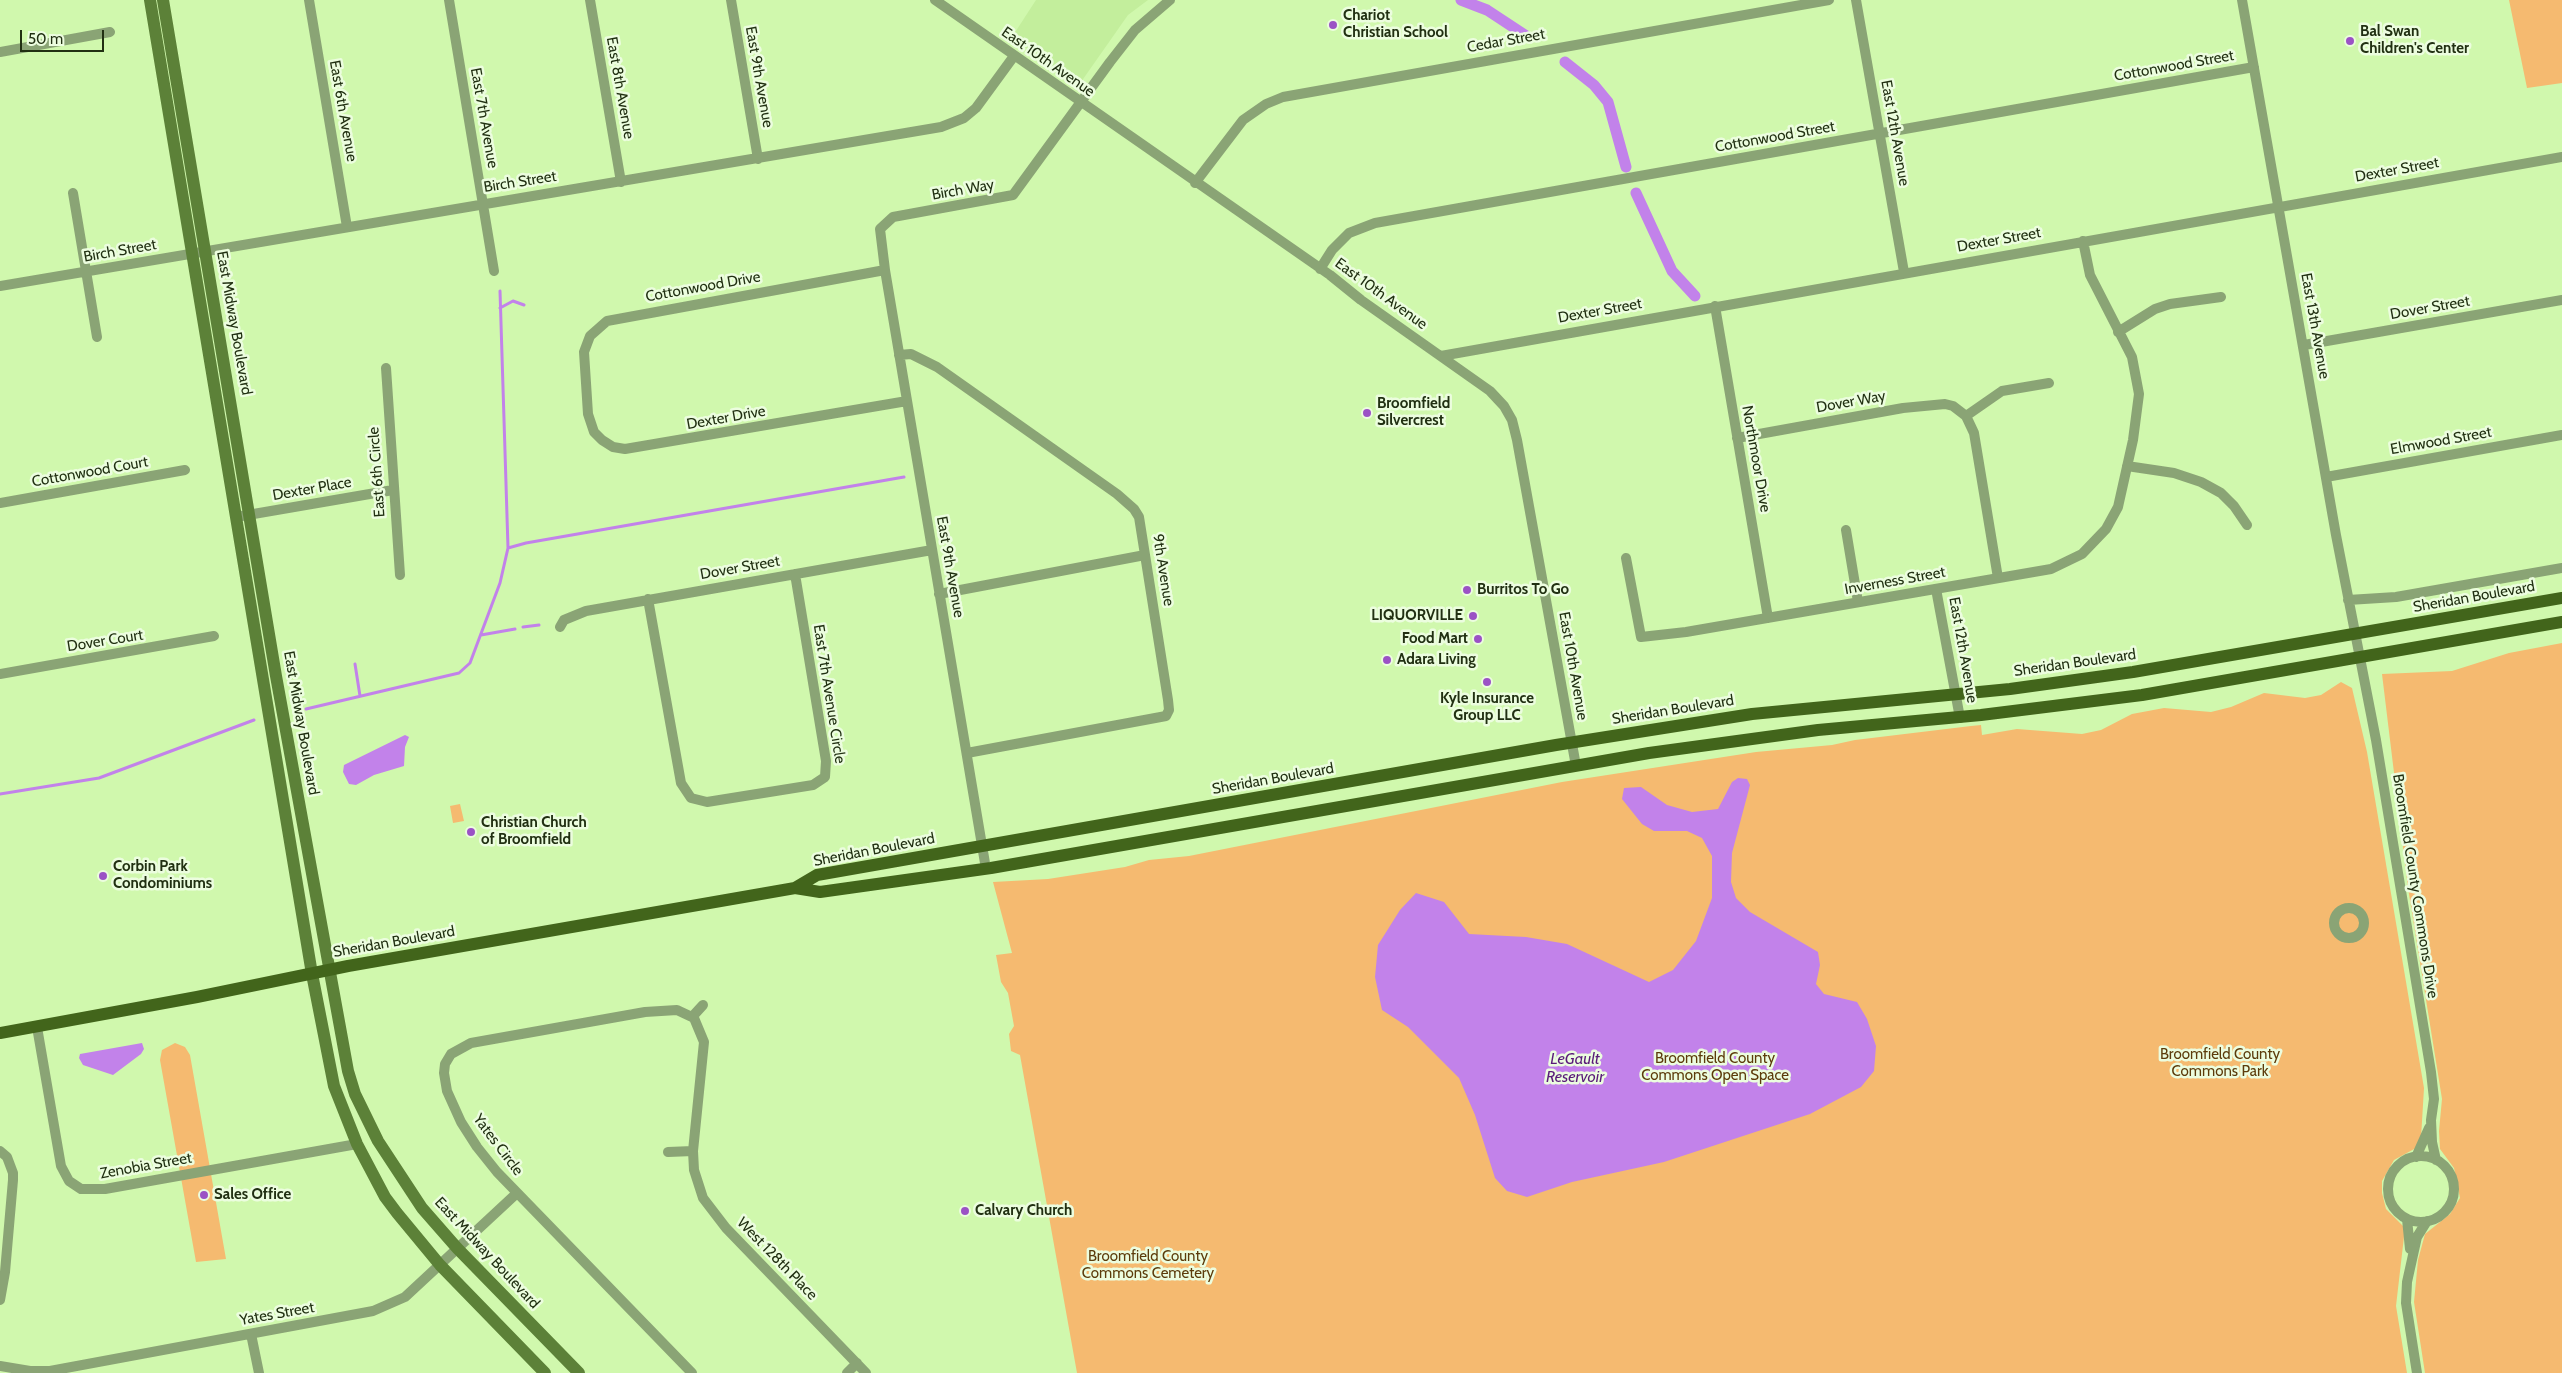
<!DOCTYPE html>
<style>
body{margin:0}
#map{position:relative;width:2562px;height:1373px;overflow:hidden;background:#d0f8ad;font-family:Cabin,sans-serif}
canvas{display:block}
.scale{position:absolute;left:20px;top:30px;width:84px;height:22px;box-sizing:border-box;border:2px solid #213012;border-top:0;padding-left:6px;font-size:15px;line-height:18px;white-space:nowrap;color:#213012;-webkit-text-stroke:4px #ecfddf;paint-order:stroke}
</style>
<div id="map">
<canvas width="2562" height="1373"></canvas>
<div class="scale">50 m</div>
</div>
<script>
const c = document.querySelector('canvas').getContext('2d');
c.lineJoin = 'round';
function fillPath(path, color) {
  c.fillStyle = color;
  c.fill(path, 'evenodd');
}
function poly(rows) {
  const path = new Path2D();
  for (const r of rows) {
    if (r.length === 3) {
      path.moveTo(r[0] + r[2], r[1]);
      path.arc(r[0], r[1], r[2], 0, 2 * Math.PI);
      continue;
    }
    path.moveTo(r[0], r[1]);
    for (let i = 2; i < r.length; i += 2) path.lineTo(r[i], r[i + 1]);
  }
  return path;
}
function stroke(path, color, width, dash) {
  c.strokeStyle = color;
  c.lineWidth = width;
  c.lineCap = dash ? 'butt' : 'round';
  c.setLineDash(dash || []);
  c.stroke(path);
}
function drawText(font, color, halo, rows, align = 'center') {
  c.font = font + ' Cabin,sans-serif';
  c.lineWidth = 5;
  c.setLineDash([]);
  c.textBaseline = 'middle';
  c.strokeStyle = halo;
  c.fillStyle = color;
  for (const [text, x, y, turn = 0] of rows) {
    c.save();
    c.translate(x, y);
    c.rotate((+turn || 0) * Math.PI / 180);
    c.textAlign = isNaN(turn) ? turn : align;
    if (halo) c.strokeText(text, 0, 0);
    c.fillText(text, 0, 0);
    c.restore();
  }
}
fillPath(poly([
 [1036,0,1148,0,1128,15,1081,82,1075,84,1012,37]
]), '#c3ee9c');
fillPath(poly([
 [2509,0,2562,0,2562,83,2527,88],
 [2562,643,2562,1373,2425,1373,2414,1302,2418,1260,2425,1234,2450,1214,2460,1198,2454,1168,2440,1149,2439,1131,2442,1099,2408,888,2382,674,2452,671,2509,653],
 [2341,682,2352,688,2367,752,2424,1088,2421,1138,2416,1148,2394,1160,2382,1181,2382,1193,2386,1209,2405,1228,2396,1306,2407,1373,1077,1373,1020,1055,1011,1051,1009,1034,1014,1026,1008,993,1001,982,996,955,1012,953,993,882,1048,879,1125,867,1149,860,1189,856,1562,782,1756,752,1832,745,1855,740,1971,726,1981,725,1982,735,2017,729,2082,734,2101,730,2132,714,2164,708,2211,712,2231,707,2264,693,2305,698,2321,695],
 [460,804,464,821,453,823,450,806],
 [175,1043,185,1047,190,1055,226,1259,196,1262,160,1060,162,1050]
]), '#f5ba70');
fillPath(poly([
 [405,735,409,737,405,747,404,766,374,775,356,785,349,784,343,772,344,765],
 [1738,778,1747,779,1750,785,1732,853,1731,882,1736,898,1750,912,1818,952,1820,965,1816,984,1824,994,1857,1002,1867,1019,1876,1046,1874,1071,1861,1087,1810,1114,1664,1162,1572,1182,1527,1197,1507,1191,1495,1178,1475,1115,1459,1078,1408,1027,1382,1010,1375,977,1378,945,1400,910,1416,893,1444,902,1469,934,1526,937,1567,944,1649,982,1673,970,1696,941,1712,898,1712,856,1702,838,1687,831,1654,831,1642,824,1622,799,1624,788,1641,787,1667,805,1692,812,1718,809,1732,782],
 [142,1043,144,1049,141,1054,113,1075,83,1065,79,1058,80,1054]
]), '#c282ea');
stroke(poly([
 [500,308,513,301,524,305],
 [508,548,526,543,904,477],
 [523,627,539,625],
 [481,635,515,629],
 [355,664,360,696],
 [306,709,459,673,470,663,500,583,508,548,500,291],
 [0,794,99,778,254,720]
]), '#c282ea', 3);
stroke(poly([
 [1461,0,1487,10,1528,37],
 [1565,62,1594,85,1608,102,1626,167],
 [1636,193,1672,271,1695,296]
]), '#c282ea', 11);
stroke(poly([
 [309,0,347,227],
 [449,0,494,271],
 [590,0,621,182],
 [731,0,758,159],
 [935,0,1330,275,1361,300,1490,391,1504,406,1512,420,1517,440,1576,766],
 [1856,0,1904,272],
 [2242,0,2336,535,2376,740,2431,1072,2434,1099,2431,1120,2432,1142,2436,1160],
 [0,52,110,32],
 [1195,183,1243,120,1266,104,1283,97,1829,0],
 [73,193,97,337],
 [1320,269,1332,250,1349,233,1375,223,2254,67],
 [885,270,607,321,590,336,584,352,588,414,594,432,602,440,613,447,625,449,907,401],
 [0,286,941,127,964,118,976,108,1014,56],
 [1715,306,1768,618],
 [2118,332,2155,309,2170,304,2221,297],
 [2304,345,2562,300],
 [899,355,911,354,937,367,1117,494,1134,509,1139,517,1168,700,1169,710,1166,716,967,753],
 [1441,356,2562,157],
 [386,368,400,575],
 [1966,416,2002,391,2049,383],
 [1737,438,1903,408,1945,404,1953,406,1966,416,1974,433,1998,578],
 [2127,466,2174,473,2201,482,2221,493,2234,506,2247,525],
 [2326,477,2562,435],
 [0,503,185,470],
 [236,517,393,490],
 [1846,530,1858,602],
 [1626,558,1641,637,1686,632,2051,569,2082,554,2106,529,2118,507,2133,440,2139,394,2132,357,2090,275,2083,241],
 [1936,589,1960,718],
 [939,594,1145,555],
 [648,599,681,783,691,798,707,802,813,785,825,777,826,761,795,574],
 [2348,600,2396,597,2562,568],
 [560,627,564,620,586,611,932,550],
 [0,674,214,636],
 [986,869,885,270,880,229,893,217,1013,195,1110,62,1135,30,1170,0],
 [2349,923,15],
 [692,1017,703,1005],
 [37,1027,61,1166,69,1181,81,1189,105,1189,357,1144],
 [0,1151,7,1157,13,1173,13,1180,5,1272,0,1300],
 [668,1152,693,1151],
 [2421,1189,33],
 [2416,1157,2429,1128],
 [2407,1219,2410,1249],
 [251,1334,259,1373],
 [0,1366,30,1371,50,1371,373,1311,405,1297,517,1193],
 [692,1373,497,1172,477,1147,461,1122,447,1091,444,1073,445,1064,451,1054,471,1043,645,1012,677,1010,694,1018,704,1042,693,1151,694,1170,703,1198,726,1228,866,1373],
 [847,1373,857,1363],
 [2417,1373,2406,1303,2407,1282,2417,1237,2427,1221]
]), '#8aa475', 10);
stroke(poly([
 [150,0,312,974,334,1086,357,1144,385,1197,397,1213,440,1265,545,1373],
 [163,0,276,676,348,1071,355,1094,378,1141,422,1208,457,1248,579,1373]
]), '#5c8138', 12);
stroke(poly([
 [795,888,820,892,991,868,1649,753,1818,730,1981,715,2142,695,2562,622],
 [0,1033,197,997,348,966,795,888,817,875,1556,745,1752,714,2010,689,2133,672,2562,598]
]), '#42651b', 12);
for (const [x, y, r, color] of [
 [1333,25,5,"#9b52c5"],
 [2350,41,5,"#9b52c5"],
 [1367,413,5,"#9b52c5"],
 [1467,590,5,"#9b52c5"],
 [1473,616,5,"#9b52c5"],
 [1478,639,5,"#9b52c5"],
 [1387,660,5,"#9b52c5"],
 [1487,682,5,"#9b52c5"],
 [471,832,5,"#9b52c5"],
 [103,876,5,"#9b52c5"],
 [204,1195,5,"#9b52c5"],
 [965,1211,5,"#9b52c5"]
]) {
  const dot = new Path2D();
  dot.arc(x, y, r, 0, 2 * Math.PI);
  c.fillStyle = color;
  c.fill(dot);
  stroke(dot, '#ecfddf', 2);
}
drawText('bold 15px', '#213012', '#ecfddf', [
 ["Chariot",1343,16],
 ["Christian School",1343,33],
 ["Bal Swan",2360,32],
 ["Children's Center",2360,49],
 ["Broomfield",1377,404],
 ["Silvercrest",1377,421],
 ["Burritos To Go",1477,590],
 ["LIQUORVILLE",1463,616,"right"],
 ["Food Mart",1468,639,"right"],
 ["Adara Living",1397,660],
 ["Kyle Insurance",1487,699,"center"],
 ["Group LLC",1487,716,"center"],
 ["Christian Church",481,823],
 ["of Broomfield",481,840],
 ["Corbin Park",113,867],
 ["Condominiums",113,884],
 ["Sales Office",214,1195],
 ["Calvary Church",975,1211]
], 'left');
drawText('15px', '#213012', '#ecfddf', [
 ["Cedar Street",1506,41,-10],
 ["East 10th Avenue",1048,62,35],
 ["Cottonwood Street",2174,66,-10],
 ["East 9th Avenue",759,77,80],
 ["East 8th Avenue",620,88,80],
 ["East 6th Avenue",343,111,80],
 ["East 7th Avenue",484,118,80],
 ["East 12th Avenue",1895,133,80],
 ["Cottonwood Street",1775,137,-10],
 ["Dexter Street",2397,170,-10],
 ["Birch Street",520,182,-9],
 ["Birch Way",963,190,-10],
 ["Dexter Street",1999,240,-10],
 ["Birch Street",120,251,-10],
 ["Cottonwood Drive",703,287,-10],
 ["East 10th Avenue",1381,294,36],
 ["Dover Street",2430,308,-10],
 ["Dexter Street",1600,311,-10],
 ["East Midway Boulevard",234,323,80],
 ["East 13th Avenue",2315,326,80],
 ["Dover Way",1851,402,-10],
 ["Dexter Drive",726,418,-10],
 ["Elmwood Street",2441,441,-10],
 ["Northmoor Drive",1756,459,80],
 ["Cottonwood Court",90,472,-10],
 ["East 6th Circle",377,472,-94],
 ["Dexter Place",312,489,-10],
 ["East 9th Avenue",950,567,80],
 ["Dover Street",740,568,-10],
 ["9th Avenue",1163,570,81],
 ["Inverness Street",1895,581,-10],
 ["Sheridan Boulevard",2474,597,-10],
 ["Dover Court",105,641,-9],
 ["East 12th Avenue",1963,650,80],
 ["Sheridan Boulevard",2075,663,-8],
 ["East 10th Avenue",1573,666,80],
 ["East 7th Avenue Circle",829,694,81],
 ["Sheridan Boulevard",1673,710,-9],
 ["East Midway Boulevard",301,723,80],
 ["Sheridan Boulevard",1273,779,-10],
 ["Sheridan Boulevard",874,850,-11],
 ["Broomfield County Commons Drive",2415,886,81],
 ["Sheridan Boulevard",394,942,-10],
 ["Yates Circle",498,1145,53],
 ["Zenobia Street",146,1166,-10],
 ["East Midway Boulevard",487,1253,47],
 ["West 128th Place",777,1259,46],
 ["Yates Street",277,1314,-10]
]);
drawText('15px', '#5c3b0a', '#ecfddf', [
 ["Broomfield County",2220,1055],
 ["Commons Park",2220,1072],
 ["Broomfield County",1715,1059],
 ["Commons Open Space",1715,1076],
 ["Broomfield County",1148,1257],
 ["Commons Cemetery",1148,1274]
]);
drawText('italic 16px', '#591b79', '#ecfddf', [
 ["LeGault",1575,1059],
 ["Reservoir",1575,1077]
]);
</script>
